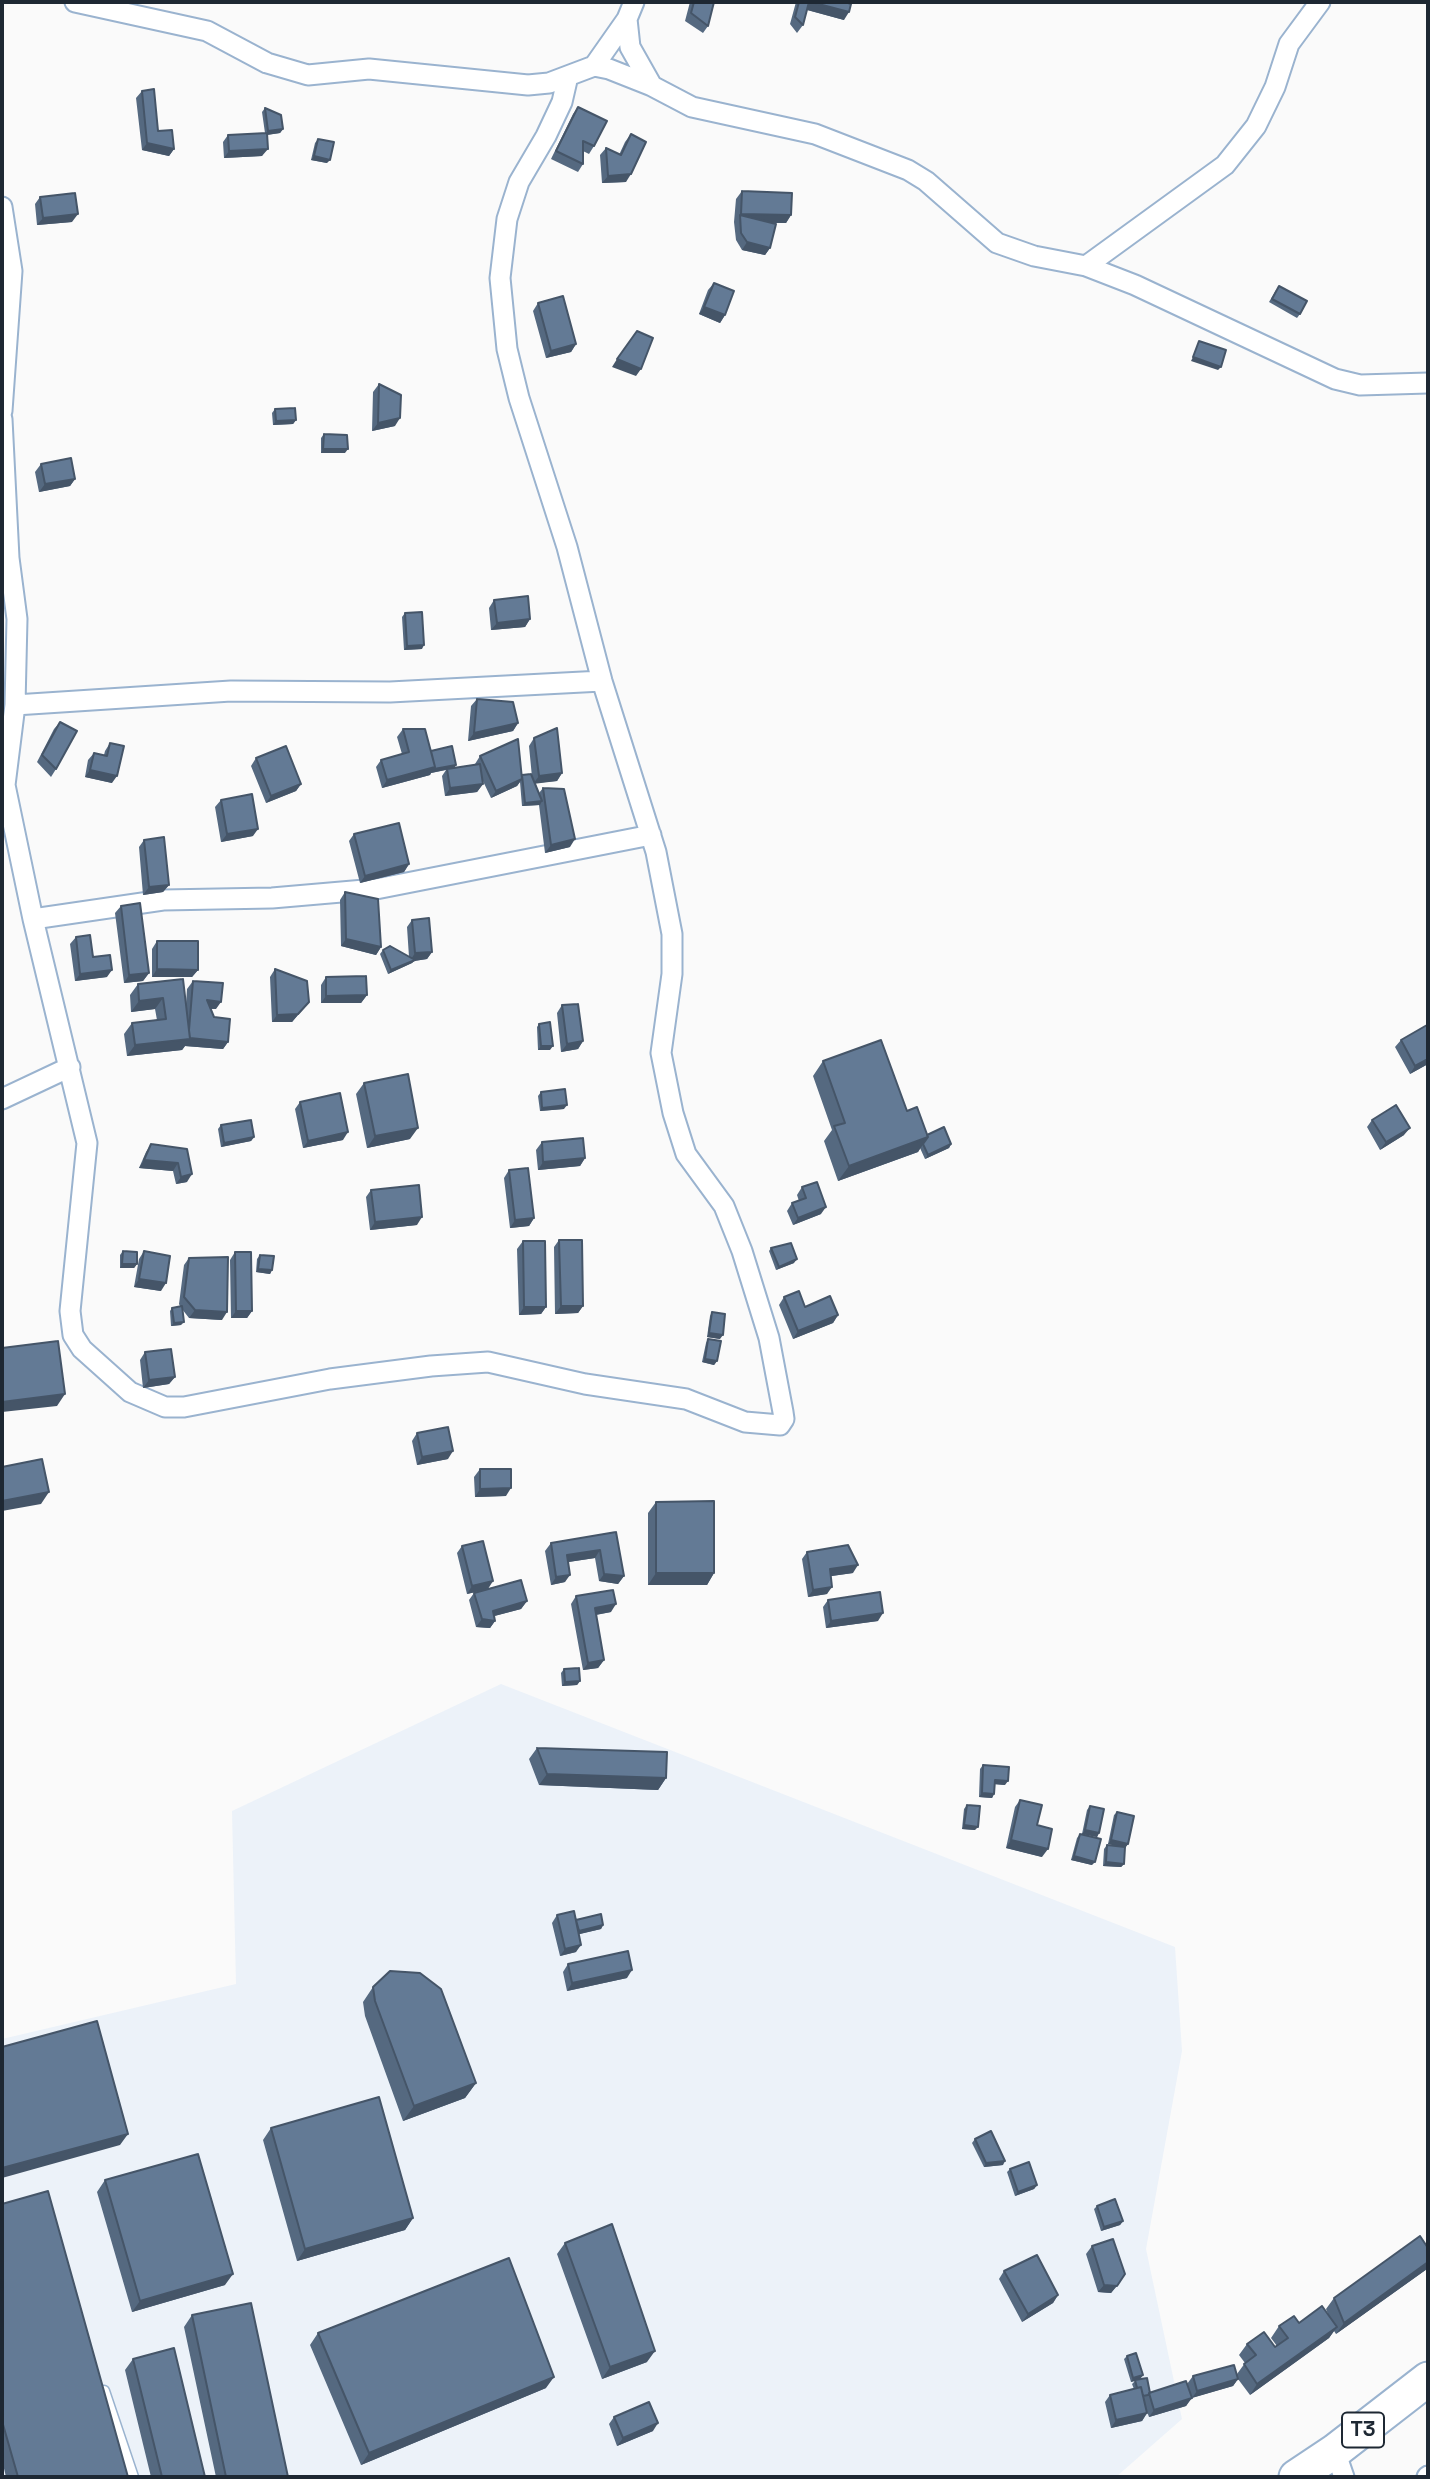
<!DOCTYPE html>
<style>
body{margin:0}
#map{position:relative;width:1430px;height:2479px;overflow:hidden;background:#fafafa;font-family:"Space Grotesk",sans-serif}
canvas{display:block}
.frame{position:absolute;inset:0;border:4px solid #1e2833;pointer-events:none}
</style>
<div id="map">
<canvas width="1430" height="2479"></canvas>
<div class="frame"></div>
</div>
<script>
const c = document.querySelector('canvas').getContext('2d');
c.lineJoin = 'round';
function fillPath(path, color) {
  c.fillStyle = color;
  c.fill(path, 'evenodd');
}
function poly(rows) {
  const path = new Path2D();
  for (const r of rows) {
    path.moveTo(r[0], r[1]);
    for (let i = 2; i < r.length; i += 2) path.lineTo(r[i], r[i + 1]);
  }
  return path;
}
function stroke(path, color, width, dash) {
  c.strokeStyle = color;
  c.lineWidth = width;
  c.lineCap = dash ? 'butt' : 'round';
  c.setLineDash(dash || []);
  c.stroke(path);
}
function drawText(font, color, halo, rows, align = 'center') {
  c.font = font + ' "Space Grotesk",sans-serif';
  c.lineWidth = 6;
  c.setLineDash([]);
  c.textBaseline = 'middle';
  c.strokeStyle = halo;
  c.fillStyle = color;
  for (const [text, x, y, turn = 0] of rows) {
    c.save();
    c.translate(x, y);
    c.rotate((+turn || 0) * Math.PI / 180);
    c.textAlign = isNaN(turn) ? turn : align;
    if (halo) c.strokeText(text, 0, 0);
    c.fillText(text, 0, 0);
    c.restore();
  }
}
fillPath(poly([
 [501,1684,1175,1947,1182,2051,1146,2249,1182,2419,1116,2477,2,2477,2,2039,236,1984,232,1811]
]), '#ecf2f9');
const service = poly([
 [104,2391,133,2477]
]);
const minor = poly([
 [75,2,207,31,267,63,308,75,369,69,528,85,549,83,594,66,609,69,652,86,692,107,815,134,908,170,926,181,997,243,1034,256,1086,266,1135,285,1335,379,1360,385,1428,383],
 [627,19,630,47,652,86],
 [594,66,627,19,634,2],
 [2,207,12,271,2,411],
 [1086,266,1225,165,1256,126,1275,87,1289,44,1320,2],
 [2,419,9,558,17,619,15,705,5,785,33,919,87,1143,70,1311,73,1335,82,1349,130,1392,165,1407,184,1407,330,1379,431,1366,488,1362,585,1384,686,1399,745,1422,780,1425,784,1419,783,1412,769,1338,742,1251,724,1206,686,1154,673,1113,661,1053,672,974,672,934,656,852,602,681,567,547,519,398,507,349,500,278,507,219,519,182,546,136,562,102,568,76],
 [15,705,231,691,390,692,602,681],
 [33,919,163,900,272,898,376,889,651,835],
 [2,1099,70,1067],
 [1335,2451,1344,2477],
 [1427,2477,1428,2476]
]);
const trunk = poly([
 [1296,2477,1335,2451,1428,2379]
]);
stroke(service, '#9ab3cf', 13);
stroke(minor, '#9ab3cf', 23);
stroke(trunk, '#9ab3cf', 37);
stroke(service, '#fff', 10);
stroke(minor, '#fff', 19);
stroke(trunk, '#fff', 33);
fillPath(poly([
 [688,2,714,2,708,26,703,33,685,21,690,2],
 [796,2,845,2,844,20,807,10,803,25,797,33,790,24],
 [142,91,158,131,174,149,169,156,142,150,136,98],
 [578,107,594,146,589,154,583,151,583,164,578,172,551,159,573,114],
 [265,108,283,129,280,133,267,135,262,156,224,158,223,142,228,135,265,133,262,112],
 [631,134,626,182,602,183,600,155,606,148,619,155,625,142],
 [318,139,327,163,311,160,315,143],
 [742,191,791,215,786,223,770,223,770,248,765,255,742,250,736,240,734,222,736,199],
 [40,197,72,222,37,225,35,204],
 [714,283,725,315,720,323,699,314,708,290],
 [1276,290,1300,314,1297,318,1269,302],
 [538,303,576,344,571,352,546,358,533,311],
 [379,384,395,426,372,431,373,392],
 [275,409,296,420,293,424,273,425,272,413],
 [324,434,345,453,321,453,321,438],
 [41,464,75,479,70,486,39,492,35,472],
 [494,600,530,619,525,627,491,630,489,608],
 [405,613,422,649,404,650,402,617],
 [477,699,518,723,513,731,468,741,471,706],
 [60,722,56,769,51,777,37,762,54,729],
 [403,729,431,751,456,765,454,768,476,765,475,764,480,756,522,775,532,777,529,746,534,738,562,773,557,781,535,783,539,793,543,788,570,847,545,853,539,805,522,806,520,782,517,786,491,798,482,779,483,784,477,792,445,796,442,776,446,770,431,773,430,775,382,788,376,767,381,760,402,754,397,737],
 [110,743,112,783,85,777,88,760,94,753,104,755,105,751],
 [256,758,301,784,296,791,266,803,251,766],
 [221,800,253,836,221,842,215,807],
 [354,834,409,864,404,872,360,883,349,841],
 [144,840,169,885,163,892,143,895,139,847],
 [345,892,381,947,376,955,341,946,340,900],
 [121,906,149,973,143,981,124,983,115,913],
 [412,920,432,952,427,959,414,961,412,963,388,974,380,954,383,950,409,957,407,927],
 [76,937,93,957,107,977,75,981,70,944],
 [157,941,198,970,192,977,152,977,152,949],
 [275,969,303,1009,292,1022,272,1022,270,977],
 [326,977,367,995,361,1003,321,1003,321,985],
 [193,981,216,1009,211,1009,214,1017,228,1042,223,1049,185,1046,182,1050,127,1056,124,1034,132,1023,157,1020,155,1009,131,1012,130,995,138,984,186,1004,187,989],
 [562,1005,583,1041,578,1049,561,1052,557,1013],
 [539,1024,550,1050,538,1050,537,1027],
 [1401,1040,1428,1064,1410,1074,1395,1047],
 [823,1061,907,1111,927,1135,951,1144,949,1148,925,1159,920,1148,918,1152,838,1181,824,1141,832,1130,813,1076],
 [364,1083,410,1139,367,1148,356,1094],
 [541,1092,564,1109,540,1111,538,1096],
 [300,1102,343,1140,303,1148,295,1109],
 [1372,1120,1404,1135,1380,1150,1367,1127],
 [221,1125,254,1137,251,1141,221,1147,218,1129],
 [542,1142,585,1158,580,1166,538,1170,536,1150],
 [151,1144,187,1149,187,1182,176,1184,173,1171,139,1168,146,1152],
 [509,1170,534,1218,529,1226,510,1228,504,1178],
 [802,1187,821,1214,793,1225,787,1211,792,1203,799,1201,797,1195],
 [371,1190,417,1225,370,1230,366,1197],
 [559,1240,583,1306,578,1313,555,1314,554,1247],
 [523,1241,546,1307,541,1314,519,1315,517,1249],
 [771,1248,794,1263,776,1270,769,1251],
 [123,1251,137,1264,134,1268,120,1268,120,1255],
 [144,1251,161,1291,134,1287,139,1259],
 [235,1252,252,1311,247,1318,231,1318,230,1260],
 [260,1255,272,1270,270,1274,256,1272,257,1259],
 [189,1258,222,1320,189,1318,182,1309,181,1325,171,1326,170,1311,172,1308,180,1306,179,1304,184,1265],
 [784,1297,805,1307,838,1315,833,1323,793,1339,779,1305],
 [712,1312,720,1339,707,1337,710,1316],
 [708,1339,717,1361,714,1365,702,1362,706,1343],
 [145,1352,175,1377,169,1384,143,1388,140,1360],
 [417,1433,448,1459,417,1465,412,1441],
 [480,1469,506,1496,475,1497,474,1477],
 [656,1502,714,1573,707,1585,648,1585,648,1513],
 [616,1532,624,1576,618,1584,599,1581,595,1558,568,1562,565,1582,551,1585,545,1551,551,1543],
 [462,1546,488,1589,527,1601,521,1609,494,1616,495,1621,490,1628,476,1627,469,1600,474,1593,484,1590,467,1594,457,1553],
 [807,1552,853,1573,831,1576,827,1594,808,1597,802,1559],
 [576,1596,611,1612,596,1615,604,1660,598,1668,583,1670,571,1604],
 [828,1600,878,1621,826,1628,823,1607],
 [564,1669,580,1681,577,1685,562,1686,561,1673],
 [537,1748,666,1778,658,1790,539,1785,529,1759],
 [983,1765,1005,1785,995,1784,994,1794,992,1798,979,1797,980,1769],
 [1020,1800,1037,1825,1042,1857,1006,1848,1015,1807],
 [967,1805,975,1830,962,1829,964,1809],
 [1090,1806,1099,1833,1097,1837,1082,1834,1087,1810],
 [1117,1812,1128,1844,1125,1848,1124,1864,1121,1867,1103,1866,1104,1849,1107,1845,1120,1846,1108,1844,1114,1815],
 [1080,1834,1092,1865,1071,1860,1077,1838],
 [557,1915,576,1920,603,1925,601,1929,579,1934,576,1952,560,1956,552,1923],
 [568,1964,627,1978,567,1991,563,1972],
 [373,1987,476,2083,465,2098,403,2121,365,2016,363,2002],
 [271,2128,413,2218,405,2230,297,2261,263,2140],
 [975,2139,1003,2165,984,2167,972,2143],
 [1010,2169,1037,2185,1034,2189,1015,2196,1007,2172],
 [105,2180,225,2285,132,2312,97,2192],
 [2,2204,128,2477,6,2477,2,2460],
 [1097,2206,1123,2221,1120,2225,1101,2231,1094,2209],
 [565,2243,647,2362,602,2379,557,2254],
 [1092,2246,1125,2274,1111,2293,1098,2292,1086,2254],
 [1427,2269,1336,2334,1334,2331,1329,2338,1250,2395,1238,2379,1233,2386,1191,2398,1186,2406,1149,2417,1146,2409,1147,2413,1142,2421,1111,2428,1105,2402,1110,2395,1134,2389,1132,2384,1135,2381,1131,2382,1124,2359,1127,2356,1143,2375,1140,2379,1150,2393,1187,2384,1193,2376,1237,2374,1245,2363,1239,2355,1247,2344,1275,2347,1277,2346,1271,2338,1279,2326,1299,2323,1328,2314,1326,2309,1334,2298],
 [1004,2271,1058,2295,1053,2303,1022,2322,999,2279],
 [192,2315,288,2477,216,2477,184,2327],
 [318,2333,546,2388,361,2465,310,2345],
 [133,2359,205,2477,151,2477,125,2370],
 [614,2417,653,2431,617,2446,609,2424]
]), '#556980');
fillPath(poly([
 [809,2,849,12,844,20,804,9],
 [283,129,280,133,266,135,268,131],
 [147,143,174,149,169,156,142,150],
 [268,149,262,156,224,158,229,151],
 [314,156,330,160,327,163,311,160],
 [631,174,626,182,602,183,608,176],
 [78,214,72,222,37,225,43,218],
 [741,214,791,215,786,223,740,222],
 [747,242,770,248,765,255,742,250],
 [704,307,725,315,720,323,699,314],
 [576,344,571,352,546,358,551,351],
 [1193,357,1221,367,1218,370,1191,361],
 [617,359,641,369,636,376,612,367],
 [400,418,395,426,372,431,378,423],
 [296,420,293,424,273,425,276,421],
 [323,449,348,449,345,453,321,453],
 [75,479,70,486,39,492,45,484],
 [530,619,525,627,491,630,497,623],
 [424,645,422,649,404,650,407,646],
 [518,723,513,731,468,741,474,733],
 [456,765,454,768,431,773,430,775,382,788,387,780,435,767],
 [90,770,117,776,112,783,85,777],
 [562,773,557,781,533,784,539,776],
 [522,779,517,786,491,798,496,791],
 [301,784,296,791,266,803,271,796],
 [483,784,477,792,445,796,450,788],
 [542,801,540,805,522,806,525,803],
 [258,829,253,836,221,842,227,834],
 [575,839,570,847,545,853,551,845],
 [409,864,404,872,360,883,365,876],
 [169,885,163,892,143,895,149,887],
 [346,939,381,947,376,955,341,946],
 [432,952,427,959,414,961,412,963,388,974,391,970,410,961,415,953],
 [157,969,198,970,192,977,152,977],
 [112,970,107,977,75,981,80,974],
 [149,973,143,981,124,983,129,975],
 [367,995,361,1003,321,1003,326,996],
 [163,998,155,1009,131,1012,139,1001],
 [207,1000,221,1002,216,1009,202,1008],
 [309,1002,292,1022,272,1022,277,1015],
 [188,1038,228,1042,223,1049,185,1046,182,1050,127,1056,135,1045],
 [583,1041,578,1049,561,1052,567,1044],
 [541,1046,553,1046,550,1050,538,1050],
 [1428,1059,1428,1064,1410,1074,1415,1066],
 [567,1105,564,1109,540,1111,542,1108],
 [418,1128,410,1139,367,1148,375,1136],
 [1410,1128,1404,1135,1380,1150,1386,1142],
 [348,1132,343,1140,303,1148,308,1141],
 [254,1137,251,1141,221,1147,224,1143],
 [928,1137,918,1152,838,1181,849,1166],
 [951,1144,949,1148,925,1159,928,1155],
 [585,1158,580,1166,538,1170,543,1162],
 [144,1160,178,1163,173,1171,139,1168],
 [192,1174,187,1182,176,1184,181,1177],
 [826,1207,821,1214,793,1225,798,1218],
 [422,1217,417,1225,370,1230,375,1222],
 [534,1218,529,1226,510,1228,515,1220],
 [797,1259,794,1263,776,1270,779,1267],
 [122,1264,137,1264,134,1268,120,1268],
 [258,1269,272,1270,270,1274,256,1272],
 [139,1279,166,1283,161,1291,134,1287],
 [561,1306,583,1306,578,1313,555,1314],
 [524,1307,546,1307,541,1314,519,1315],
 [195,1310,227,1312,222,1320,189,1318],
 [236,1311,252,1311,247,1318,231,1318],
 [838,1315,833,1323,793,1339,798,1331],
 [184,1322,181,1325,171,1326,174,1323],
 [709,1333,723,1335,720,1339,707,1337],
 [705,1359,717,1361,714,1365,702,1362],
 [175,1377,169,1384,143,1388,149,1380],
 [65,1394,57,1406,2,1412,2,1402],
 [453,1451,448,1459,417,1465,422,1457],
 [511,1488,506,1496,475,1497,480,1489],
 [49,1492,41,1504,2,1511,2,1501],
 [600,1550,595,1558,562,1563,567,1555],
 [858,1565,853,1573,825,1577,830,1569],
 [656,1573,714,1573,707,1585,648,1585],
 [604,1574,624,1576,618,1584,599,1581],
 [570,1575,565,1582,551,1585,556,1577],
 [493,1581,488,1589,467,1594,472,1586],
 [832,1587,827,1594,808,1597,813,1590],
 [527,1601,521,1609,487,1618,493,1611],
 [616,1604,611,1612,589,1616,595,1608],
 [883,1613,878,1621,826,1628,831,1621],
 [482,1619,495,1621,490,1628,476,1627],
 [604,1660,598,1668,583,1670,588,1663],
 [580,1681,577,1685,562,1686,565,1682],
 [547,1774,666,1778,658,1790,539,1785],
 [995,1780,1008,1781,1005,1785,992,1784],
 [982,1793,994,1794,992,1798,979,1797],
 [964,1825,978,1827,975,1830,962,1829],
 [1085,1830,1099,1833,1097,1837,1082,1834],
 [1011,1840,1048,1849,1042,1857,1006,1848],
 [1111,1840,1128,1844,1125,1848,1108,1844],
 [1074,1856,1095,1862,1092,1865,1071,1860],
 [1106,1862,1124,1864,1121,1867,1103,1866],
 [603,1925,601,1929,576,1935,579,1931],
 [581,1945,576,1952,560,1956,565,1949],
 [632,1970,627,1978,567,1991,572,1983],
 [476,2083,465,2098,403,2121,414,2106],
 [128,2134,120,2145,2,2178,2,2168],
 [1005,2161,1003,2165,984,2167,986,2163],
 [1037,2185,1034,2189,1015,2196,1018,2192],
 [413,2218,405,2230,297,2261,305,2249],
 [1123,2221,1120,2225,1101,2231,1104,2227],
 [1428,2262,1428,2267,1427,2269,1336,2334,1344,2323],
 [233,2274,225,2285,132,2312,140,2301],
 [1104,2285,1117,2286,1111,2293,1098,2292],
 [1058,2295,1053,2303,1022,2322,1028,2314],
 [1337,2327,1329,2338,1250,2395,1257,2384],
 [655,2351,647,2362,602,2379,610,2367],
 [1143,2375,1140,2379,1131,2382,1133,2378],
 [554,2377,546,2388,361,2465,369,2453],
 [1238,2379,1233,2386,1192,2398,1197,2391],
 [1192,2398,1186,2406,1149,2417,1154,2410],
 [1147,2413,1142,2421,1111,2428,1116,2420],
 [658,2423,653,2431,617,2446,623,2438]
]), '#455568');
const building = poly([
 [694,2,714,2,708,26,691,13,694,2],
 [799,2,809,2,803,25,795,17,799,2],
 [811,2,845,2,851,4,849,12,811,2],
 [154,89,158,131,172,130,174,149,147,143,142,91,154,89],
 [578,107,607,121,594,146,583,141,583,164,556,151,578,107],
 [265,108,281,115,283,129,268,131,265,108],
 [267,133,268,149,229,151,228,135,267,133],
 [631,134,646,142,631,174,608,176,606,148,621,155,631,134],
 [318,139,334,142,330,160,314,156,318,139],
 [742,191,792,193,791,215,741,214,742,191],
 [75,193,78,214,43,218,40,197,75,193],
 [740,215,776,224,770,248,747,242,741,233,740,215],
 [714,283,734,291,725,315,704,307,714,283],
 [1279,286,1307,301,1300,314,1272,299,1279,286],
 [563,296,576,344,551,351,538,303,563,296],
 [637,331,653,338,641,369,617,359,637,331],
 [1199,341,1226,350,1221,367,1193,357,1199,341],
 [379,384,401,395,400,418,378,423,379,384],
 [295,408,296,420,276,421,275,409,295,408],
 [324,434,347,435,348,449,323,449,324,434],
 [71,458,75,479,45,484,41,464,71,458],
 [528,596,530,619,497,623,494,600,528,596],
 [422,612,424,645,407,646,405,613,422,612],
 [477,699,513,702,518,723,474,733,477,699],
 [60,722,77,731,56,769,42,755,60,722],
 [557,728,562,773,539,776,534,738,557,728],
 [403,729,425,729,435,767,387,780,381,760,409,752,403,729],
 [518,739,522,779,496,791,480,756,518,739],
 [110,743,124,746,117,776,90,770,94,753,107,756,110,743],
 [286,746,301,784,271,796,256,758,286,746],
 [452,746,456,765,434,769,435,767,431,751,452,746],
 [480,764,483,784,450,788,447,769,480,764],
 [531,774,542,801,525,803,522,775,531,774],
 [543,788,564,789,575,839,551,845,543,788],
 [252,794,258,829,227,834,221,800,252,794],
 [399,823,409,864,365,876,354,834,399,823],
 [164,837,169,885,149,887,144,840,164,837],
 [345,892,378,899,381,947,346,939,345,892],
 [140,903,149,973,129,975,121,906,140,903],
 [429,918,432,952,415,953,412,920,429,918],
 [90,935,93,957,110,955,112,970,80,974,76,937,90,935],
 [157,941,198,941,198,970,157,969,157,941],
 [390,946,415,960,391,970,383,950,390,946],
 [275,969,307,981,309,1002,298,1014,277,1015,275,969],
 [366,976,367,995,326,996,326,977,366,976],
 [183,979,190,1039,135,1045,132,1023,166,1019,163,998,139,1001,138,984,183,979],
 [193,981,223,983,221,1002,207,1000,214,1017,230,1019,228,1042,190,1038,189,1030,193,981],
 [578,1004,583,1041,567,1044,562,1005,578,1004],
 [550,1022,553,1046,541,1046,539,1024,550,1022],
 [1427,1025,1428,1027,1428,1059,1415,1066,1401,1040,1427,1025],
 [881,1040,907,1111,917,1107,928,1137,849,1166,834,1126,845,1123,823,1061,881,1040],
 [408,1074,418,1128,375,1136,364,1083,408,1074],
 [565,1089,567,1105,542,1108,541,1092,565,1089],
 [340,1093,348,1132,308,1141,300,1102,340,1093],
 [1396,1105,1410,1128,1386,1142,1372,1120,1396,1105],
 [251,1120,254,1137,224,1143,221,1125,251,1120],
 [944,1127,951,1144,928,1155,923,1144,928,1137,927,1135,944,1127],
 [583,1138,585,1158,543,1162,542,1142,583,1138],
 [151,1144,187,1149,192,1174,181,1177,178,1163,144,1160,151,1144],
 [528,1168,534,1218,515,1220,509,1170,528,1168],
 [817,1182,826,1207,798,1218,792,1203,806,1198,802,1187,817,1182],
 [419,1185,422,1217,375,1222,371,1190,419,1185],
 [559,1240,582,1240,583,1306,561,1306,559,1240],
 [523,1241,545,1241,546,1307,524,1307,523,1241],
 [791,1243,797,1259,779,1267,771,1248,791,1243],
 [123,1251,137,1252,137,1264,122,1264,123,1251],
 [144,1251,170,1256,166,1283,139,1279,144,1251],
 [235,1252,251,1252,252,1311,236,1311,235,1252],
 [260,1255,274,1256,272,1270,258,1269,260,1255],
 [228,1257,227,1312,195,1310,184,1297,189,1258,228,1257],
 [799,1291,805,1307,830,1296,838,1315,798,1331,784,1297,799,1291],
 [182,1306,184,1322,174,1323,172,1308,182,1306],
 [712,1312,725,1314,723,1335,709,1333,712,1312],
 [708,1339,721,1341,717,1361,705,1359,708,1339],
 [58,1341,65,1394,2,1402,2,1348,58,1341],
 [171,1349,175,1377,149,1380,145,1352,171,1349],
 [448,1427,453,1451,422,1457,417,1433,448,1427],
 [42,1459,49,1492,2,1501,2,1467,42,1459],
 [480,1469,511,1469,511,1488,480,1489,480,1469],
 [714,1501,714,1573,656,1573,656,1502,714,1501],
 [616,1532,624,1576,604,1574,600,1550,567,1555,570,1575,556,1577,551,1543,616,1532],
 [483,1541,493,1581,472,1586,462,1546,483,1541],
 [848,1545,858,1565,830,1569,832,1587,813,1590,807,1552,848,1545],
 [521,1580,527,1601,493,1611,495,1621,482,1619,474,1593,521,1580],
 [613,1590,616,1604,595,1608,604,1660,588,1663,576,1596,613,1590],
 [880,1592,883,1613,831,1621,828,1600,880,1592],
 [579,1668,580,1681,565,1682,564,1669,579,1668],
 [537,1748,667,1752,666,1778,547,1774,537,1748],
 [983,1765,1009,1767,1008,1781,995,1780,994,1794,982,1793,983,1765],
 [1020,1800,1042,1805,1037,1825,1052,1829,1048,1849,1011,1840,1020,1800],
 [967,1805,980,1806,978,1827,964,1825,967,1805],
 [1090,1806,1104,1809,1099,1833,1085,1830,1090,1806],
 [1117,1812,1134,1816,1128,1844,1111,1840,1117,1812],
 [1080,1834,1101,1839,1095,1862,1074,1856,1080,1834],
 [1107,1845,1125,1847,1124,1864,1106,1862,1107,1845],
 [574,1911,581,1945,565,1949,557,1915,574,1911],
 [601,1914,603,1925,579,1931,576,1920,601,1914],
 [628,1951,632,1970,572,1983,568,1964,628,1951],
 [390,1971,420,1973,441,1989,476,2083,414,2106,375,2001,373,1987,390,1971],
 [97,2021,128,2134,2,2168,2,2047,97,2021],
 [379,2097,413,2218,305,2249,271,2128,379,2097],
 [991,2131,1005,2161,986,2163,975,2139,991,2131],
 [198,2154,233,2274,140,2301,105,2180,198,2154],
 [1029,2162,1037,2185,1018,2192,1010,2169,1029,2162],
 [48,2191,128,2477,18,2477,2,2421,2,2204,48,2191],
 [1115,2199,1123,2221,1104,2227,1097,2206,1115,2199],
 [612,2224,655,2351,610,2367,565,2243,612,2224],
 [1420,2236,1428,2248,1428,2262,1344,2323,1334,2298,1420,2236],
 [1113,2239,1125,2274,1117,2286,1104,2285,1092,2246,1113,2239],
 [1037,2255,1058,2295,1028,2314,1004,2271,1037,2255],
 [509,2258,554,2377,369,2453,318,2333,509,2258],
 [251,2303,288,2477,226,2477,192,2315,251,2303],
 [1322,2306,1337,2327,1257,2384,1244,2364,1256,2355,1247,2344,1264,2332,1275,2347,1288,2338,1279,2326,1294,2316,1299,2323,1322,2306],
 [174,2348,205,2477,162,2477,133,2359,174,2348],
 [1136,2353,1143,2375,1133,2378,1127,2356,1136,2353],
 [1234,2365,1238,2379,1197,2391,1193,2376,1234,2365],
 [1147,2378,1150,2393,1148,2395,1143,2396,1141,2387,1137,2388,1135,2380,1147,2378],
 [1186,2381,1192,2398,1154,2410,1149,2393,1186,2381],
 [1141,2387,1147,2413,1116,2420,1110,2395,1141,2387],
 [649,2402,658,2423,623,2438,614,2417,649,2402]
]);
fillPath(building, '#637a95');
stroke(building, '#455568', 2);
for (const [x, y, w] of [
 [1363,2430,42]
]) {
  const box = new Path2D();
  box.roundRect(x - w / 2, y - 17.5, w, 35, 5);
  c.fillStyle = '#fff';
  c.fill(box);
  stroke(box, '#1e2833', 2);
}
drawText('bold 21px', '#1e2833', null, [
 ["T3",1363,2430]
]);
</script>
